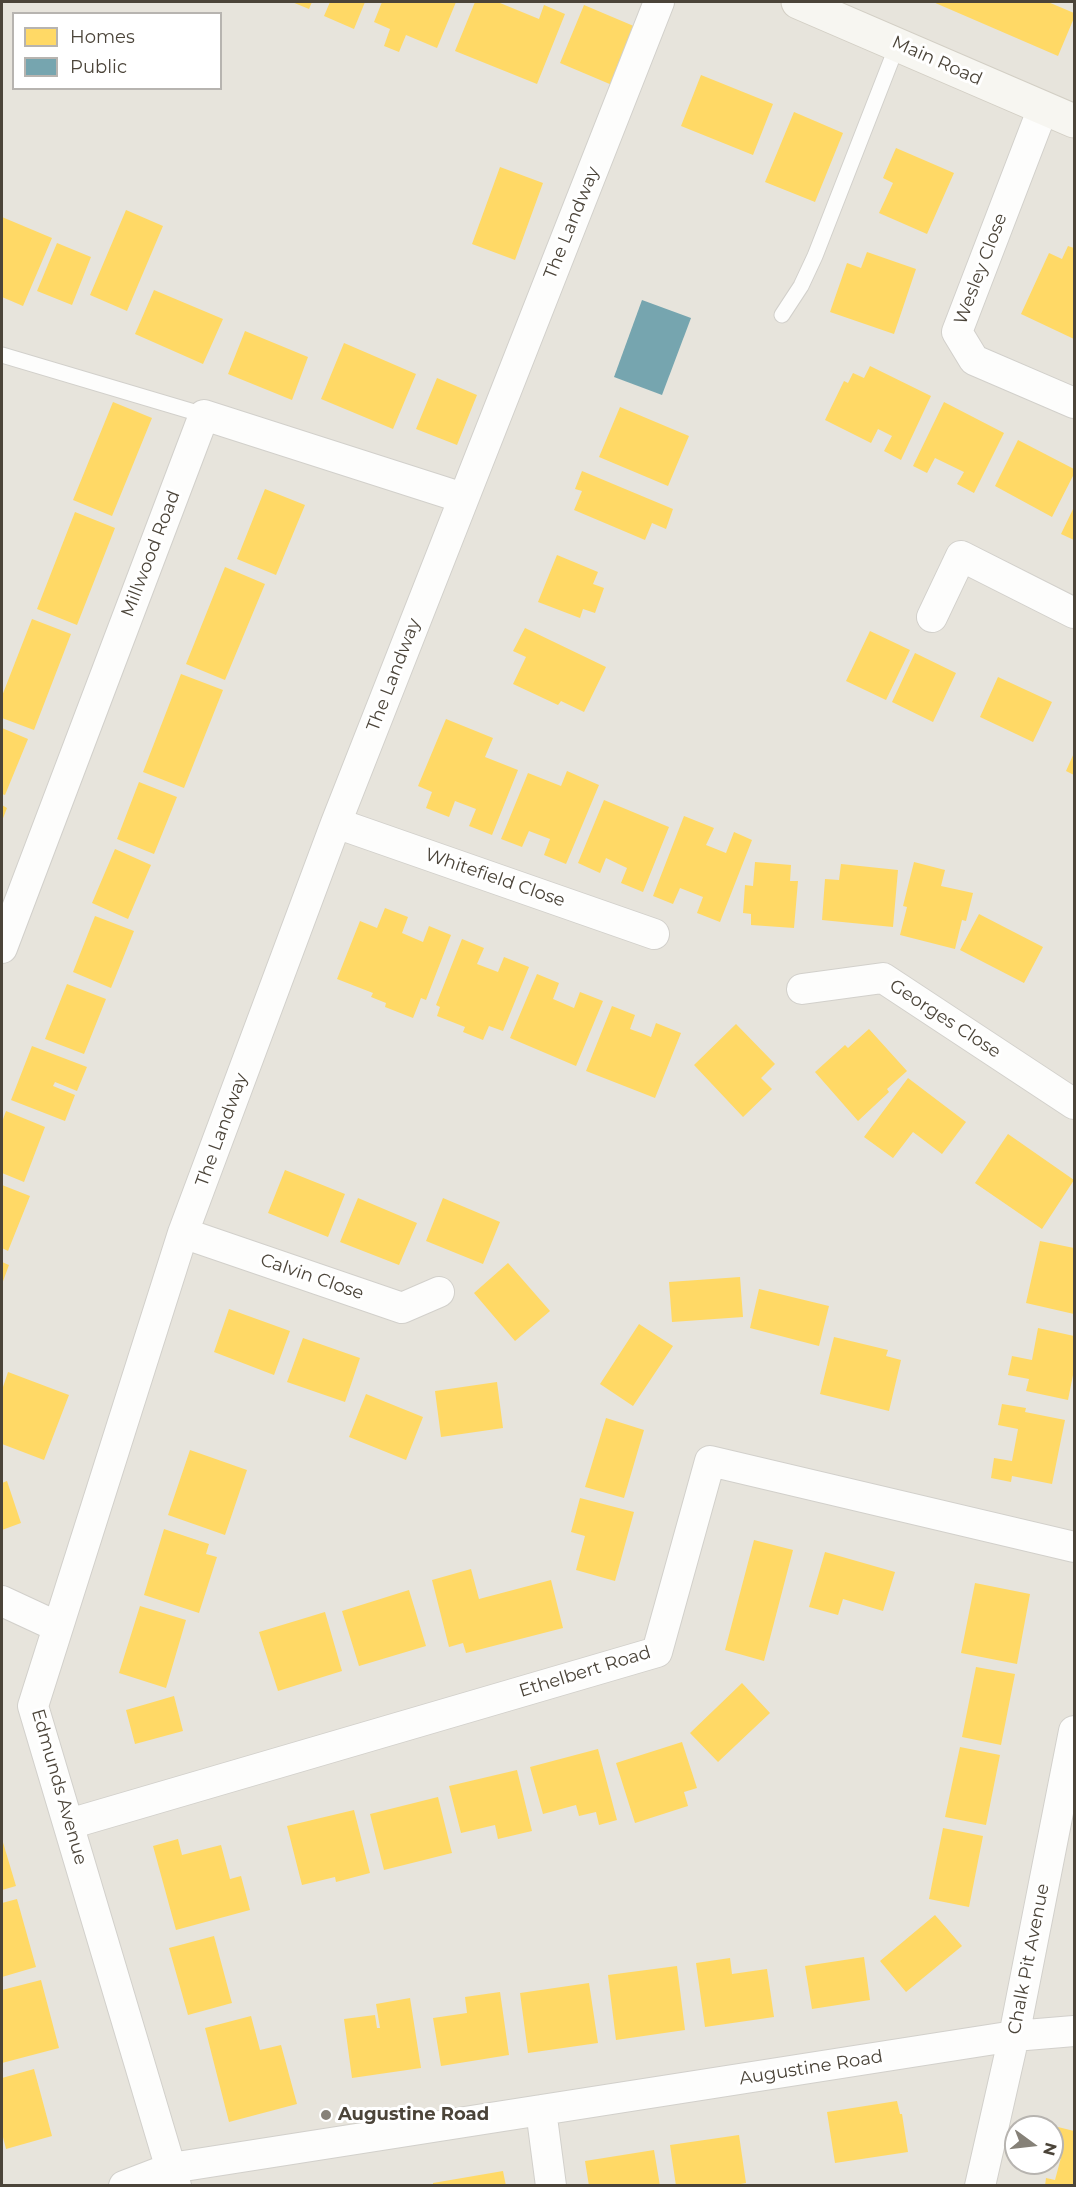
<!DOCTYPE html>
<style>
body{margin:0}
#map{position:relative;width:1076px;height:2187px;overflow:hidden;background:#f4f2ee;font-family:Montserrat,sans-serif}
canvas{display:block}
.frame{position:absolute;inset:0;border:3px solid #4b4439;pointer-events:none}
.legend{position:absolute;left:12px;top:12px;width:210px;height:78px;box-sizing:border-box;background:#fff;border:2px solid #b7b4b0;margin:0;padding:8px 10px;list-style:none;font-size:18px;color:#4b4439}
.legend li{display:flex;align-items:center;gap:12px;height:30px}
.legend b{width:30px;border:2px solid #b7b4b0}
.north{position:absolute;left:1004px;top:2115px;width:60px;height:60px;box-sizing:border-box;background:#fff;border:2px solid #b7b4b0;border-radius:50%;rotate:105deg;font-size:16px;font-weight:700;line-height:24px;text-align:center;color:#4b4439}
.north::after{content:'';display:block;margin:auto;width:21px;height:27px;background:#868178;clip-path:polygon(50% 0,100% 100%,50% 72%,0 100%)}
</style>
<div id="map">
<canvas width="1076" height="2187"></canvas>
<div class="frame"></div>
<ul class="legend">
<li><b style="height:16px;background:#ffd966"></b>Homes</li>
<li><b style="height:16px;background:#76a5af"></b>Public</li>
</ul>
<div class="north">N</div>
</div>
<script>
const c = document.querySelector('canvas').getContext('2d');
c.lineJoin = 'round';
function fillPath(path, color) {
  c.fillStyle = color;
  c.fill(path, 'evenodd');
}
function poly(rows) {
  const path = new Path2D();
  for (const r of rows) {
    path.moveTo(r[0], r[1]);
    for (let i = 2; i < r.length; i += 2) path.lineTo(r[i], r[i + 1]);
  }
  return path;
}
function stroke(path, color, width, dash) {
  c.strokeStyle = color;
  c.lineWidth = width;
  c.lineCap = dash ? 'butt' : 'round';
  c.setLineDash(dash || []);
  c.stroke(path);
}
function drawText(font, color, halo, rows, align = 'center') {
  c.font = font + ' Montserrat,sans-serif';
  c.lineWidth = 6;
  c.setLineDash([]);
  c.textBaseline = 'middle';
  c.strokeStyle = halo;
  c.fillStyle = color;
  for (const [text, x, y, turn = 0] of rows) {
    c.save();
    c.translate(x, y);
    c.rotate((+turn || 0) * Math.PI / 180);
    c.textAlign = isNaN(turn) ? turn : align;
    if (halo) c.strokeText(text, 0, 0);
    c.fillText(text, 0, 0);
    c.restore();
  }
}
fillPath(poly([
 [2,2,1074,2,1074,2185,2,2185],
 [14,14,220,14,220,88,14,88],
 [1016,2127,1052,2127,1052,2163,1016,2163]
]), '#e7e4dc');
fillPath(poly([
 [292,2,312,2,309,9],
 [330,2,365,2,354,29,324,16],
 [382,2,456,2,437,48,406,35,399,52,384,46,390,29,374,22],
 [475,2,500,2,500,3,539,19,544,5,565,14,537,84,455,51],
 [933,2,1048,2,1074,13,1074,18,1058,56],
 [584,5,636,27,612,85,560,63],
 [701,75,773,104,753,155,681,126],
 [794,112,843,133,815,202,765,182],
 [896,148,954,173,927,234,879,213,893,183,883,178],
 [500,167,543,183,515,260,472,244],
 [126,210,163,226,127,311,90,295],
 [2,217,52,238,23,306,2,297],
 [57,243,91,257,72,305,37,291],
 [1068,246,1074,248,1074,339,1021,314,1049,253,1062,259],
 [867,252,916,269,894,334,830,312,847,263,861,268],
 [154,290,223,319,203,364,135,334],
 [245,331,308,357,292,400,228,374],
 [344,343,416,374,393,429,321,399],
 [870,366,931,396,901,460,884,451,892,436,878,429,871,443,825,420,844,381,848,383,853,373,864,378],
 [437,378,477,395,457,445,416,429],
 [113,402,152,418,112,516,73,500],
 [944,402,1004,433,974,493,957,484,964,472,935,458,927,473,913,466],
 [620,407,689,436,668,486,599,457],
 [1018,440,1074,469,1074,474,1052,517,995,486],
 [582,471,673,509,666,529,652,523,645,540,574,510,582,491,575,489],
 [265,489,305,505,276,575,237,559],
 [1074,507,1074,540,1061,534],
 [75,512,115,528,77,625,37,609],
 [557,555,598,572,593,584,604,588,595,613,583,609,580,618,538,602],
 [225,567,265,584,225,680,186,664],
 [32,619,71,634,34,730,2,718,2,696],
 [525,628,606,667,584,712,561,701,558,705,513,684,526,657,513,651],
 [870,631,910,650,886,700,846,681],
 [915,653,956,673,933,722,892,702],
 [181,674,223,690,184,788,143,772],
 [998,677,1052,702,1033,742,980,717],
 [446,719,493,738,485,757,518,770,492,835,469,826,476,809,455,801,449,817,426,808,432,792,418,786],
 [2,728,28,739,5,795,2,794],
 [1074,753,1074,775,1066,771],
 [567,771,599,785,566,864,544,855,550,839,529,831,522,847,501,839,528,773,561,786],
 [139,782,177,797,154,854,117,839],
 [604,800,669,827,643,892,621,883,627,868,606,858,600,873,578,863],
 [2,805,7,808,2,821],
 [684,816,714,828,706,845,726,853,734,832,752,840,720,922,697,913,703,897,680,888,673,904,653,896],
 [115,849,151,865,128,919,92,903],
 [755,862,791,865,790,881,798,881,794,928,751,925,751,914,743,913,745,885,753,886],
 [914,862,945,870,941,886,973,893,966,921,962,920,955,949,900,935,907,907,903,906],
 [841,864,898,870,893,927,822,920,825,879,839,880],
 [385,908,408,917,402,933,423,942,429,926,451,935,426,1000,421,998,413,1018,385,1007,386,1003,371,997,373,993,337,979,360,921,377,928],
 [979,914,1043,947,1024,983,960,950],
 [95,916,134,931,111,988,73,972],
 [462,939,484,948,477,964,498,972,504,957,529,967,503,1031,489,1026,483,1040,463,1032,465,1027,437,1016,440,1007,436,1005],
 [537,974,559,983,553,999,574,1008,580,992,603,1001,576,1066,510,1038],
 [67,984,106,999,84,1054,45,1039],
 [612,1006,635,1015,630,1029,641,1033,651,1037,656,1023,681,1033,655,1098,586,1071],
 [736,1024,775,1064,761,1078,772,1089,743,1117,694,1065],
 [869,1029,907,1071,887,1089,889,1092,858,1121,815,1072,845,1045,848,1048],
 [32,1046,87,1067,77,1091,55,1082,53,1086,75,1095,65,1121,11,1100],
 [908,1078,966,1122,942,1154,913,1132,893,1158,864,1137],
 [6,1111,45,1127,24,1182,2,1173,2,1122],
 [1008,1134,1074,1180,1042,1229,975,1183],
 [285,1170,345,1194,328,1237,268,1213],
 [2,1185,30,1196,8,1251,2,1248],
 [358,1198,417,1223,399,1265,340,1242],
 [443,1198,500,1222,483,1264,426,1241],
 [1040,1241,1074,1248,1074,1314,1026,1303],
 [2,1262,9,1265,2,1284],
 [508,1263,550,1311,515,1341,474,1293],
 [740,1277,743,1317,672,1322,669,1282],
 [759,1289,829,1306,819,1346,750,1328],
 [229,1309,290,1331,274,1375,214,1352],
 [639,1324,673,1346,633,1406,600,1384],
 [1038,1328,1074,1336,1074,1370,1068,1400,1026,1391,1029,1379,1008,1375,1012,1356,1032,1360],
 [834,1337,888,1350,886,1356,901,1360,889,1411,820,1394],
 [303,1338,360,1358,345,1402,287,1382],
 [8,1372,69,1395,44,1460,2,1444,2,1390],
 [497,1382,503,1428,441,1437,435,1391],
 [366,1394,423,1417,406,1460,349,1437],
 [1002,1404,1026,1408,1025,1412,1065,1420,1052,1484,1012,1476,1011,1482,991,1478,994,1458,1012,1461,1018,1429,998,1425],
 [606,1418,644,1430,624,1498,585,1487],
 [190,1450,247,1470,225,1535,168,1515],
 [7,1481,21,1523,2,1530,2,1483],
 [580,1498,634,1512,615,1581,576,1570,585,1536,571,1532],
 [164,1529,209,1544,206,1554,217,1557,199,1613,144,1595],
 [754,1540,793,1550,764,1661,725,1650],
 [825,1552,895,1572,883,1611,843,1599,838,1615,809,1607],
 [471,1569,479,1599,551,1580,563,1628,466,1653,463,1643,449,1647,432,1580],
 [975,1583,1030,1594,1017,1664,961,1653],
 [409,1590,426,1646,359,1666,342,1611],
 [140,1606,186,1620,166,1688,119,1673],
 [325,1612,342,1671,278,1691,259,1632],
 [976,1667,1015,1674,1001,1745,962,1737],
 [742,1683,770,1713,718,1762,690,1733],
 [174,1696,183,1731,135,1744,126,1710],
 [682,1742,697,1788,684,1792,688,1806,635,1823,616,1763],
 [960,1747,1000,1755,986,1825,945,1817],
 [598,1749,617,1820,599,1825,596,1812,579,1816,576,1805,543,1814,530,1767],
 [517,1770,532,1831,498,1839,495,1825,461,1833,449,1786],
 [438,1797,452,1853,384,1870,370,1814],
 [354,1810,370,1873,336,1882,335,1877,302,1885,287,1826],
 [943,1828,983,1836,969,1907,929,1899],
 [2,1839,16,1886,2,1890],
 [178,1839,182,1855,221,1845,230,1879,241,1876,250,1910,176,1930,153,1846],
 [17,1899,36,1967,2,1977,2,1903],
 [935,1915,962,1946,906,1992,880,1961],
 [214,1936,232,2003,188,2015,169,1948],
 [864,1957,870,2000,812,2009,805,1966],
 [730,1958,732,1974,767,1969,774,2017,705,2027,696,1963],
 [677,1966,685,2030,616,2040,608,1975],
 [41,1980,59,2048,2,2063,2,1990],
 [589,1983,598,2043,528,2053,520,1993],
 [500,1992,509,2055,441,2066,433,2018,467,2013,465,1997],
 [410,1998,421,2068,352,2078,344,2019,375,2015,377,2028,380,2028,376,2004],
 [251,2016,260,2050,281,2045,297,2104,229,2122,205,2028],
 [34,2069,52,2136,6,2149,2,2133,2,2078],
 [897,2101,900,2114,902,2114,908,2152,835,2163,827,2112],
 [1058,2127,1074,2131,1074,2186,1045,2186,1046,2178,1055,2180,1063,2150,1053,2148],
 [739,2135,746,2183,730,2186,676,2186,670,2145],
 [654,2150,660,2186,589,2186,585,2161],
 [503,2171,506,2186,433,2186,433,2183]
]), '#ffd966');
fillPath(poly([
 [642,300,691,318,662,395,614,377]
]), '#76a5af');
const lane = poly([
 [782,315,801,286,815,256,898,43],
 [2,355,204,415]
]);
const street = poly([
 [1043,108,957,332,974,360,1074,403],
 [932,617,961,556,1074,613],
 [336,823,654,934],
 [2,948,204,415,463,498],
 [802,989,883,978,1074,1104],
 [183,1233,402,1308,439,1292],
 [2,1601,58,1627],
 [69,1824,657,1652,710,1461,1074,1547],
 [541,2110,551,2186],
 [124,2186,171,2168,1014,2036,1074,2031],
 [176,2186,33,1706,183,1233,336,823,659,2],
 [980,2186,1014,2036,1074,1731]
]);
const secondary = poly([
 [798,2,1074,121]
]);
stroke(lane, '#d2d0cb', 17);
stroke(street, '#d2d0cb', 32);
stroke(secondary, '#d3cfc5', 35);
stroke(lane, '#fdfdfc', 15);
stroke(street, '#fdfdfc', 30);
stroke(secondary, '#f7f6f1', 33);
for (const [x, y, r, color] of [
 [326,2115,6,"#868178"]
]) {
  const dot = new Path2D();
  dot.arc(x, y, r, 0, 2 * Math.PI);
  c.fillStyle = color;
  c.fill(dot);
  stroke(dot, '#fff', 2);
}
drawText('18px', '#4b4439', '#fff', [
 ["Main Road",937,61,24],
 ["The Landway",572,223,-68],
 ["Wesley Close",981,269,-69],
 ["Millwood Road",151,554,-69],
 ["The Landway",394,675,-69],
 ["Whitefield Close",495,878,19],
 ["Georges Close",945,1019,33],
 ["The Landway",222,1130,-70],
 ["Calvin Close",312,1277,19],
 ["Ethelbert Road",585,1672,-17],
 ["Edmunds Avenue",59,1787,74],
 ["Chalk Pit Avenue",1029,1959,-79],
 ["Augustine Road",811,2068,-9]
]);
drawText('bold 18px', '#4b4439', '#fff', [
 ["Augustine Road",338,2115]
], 'left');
</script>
